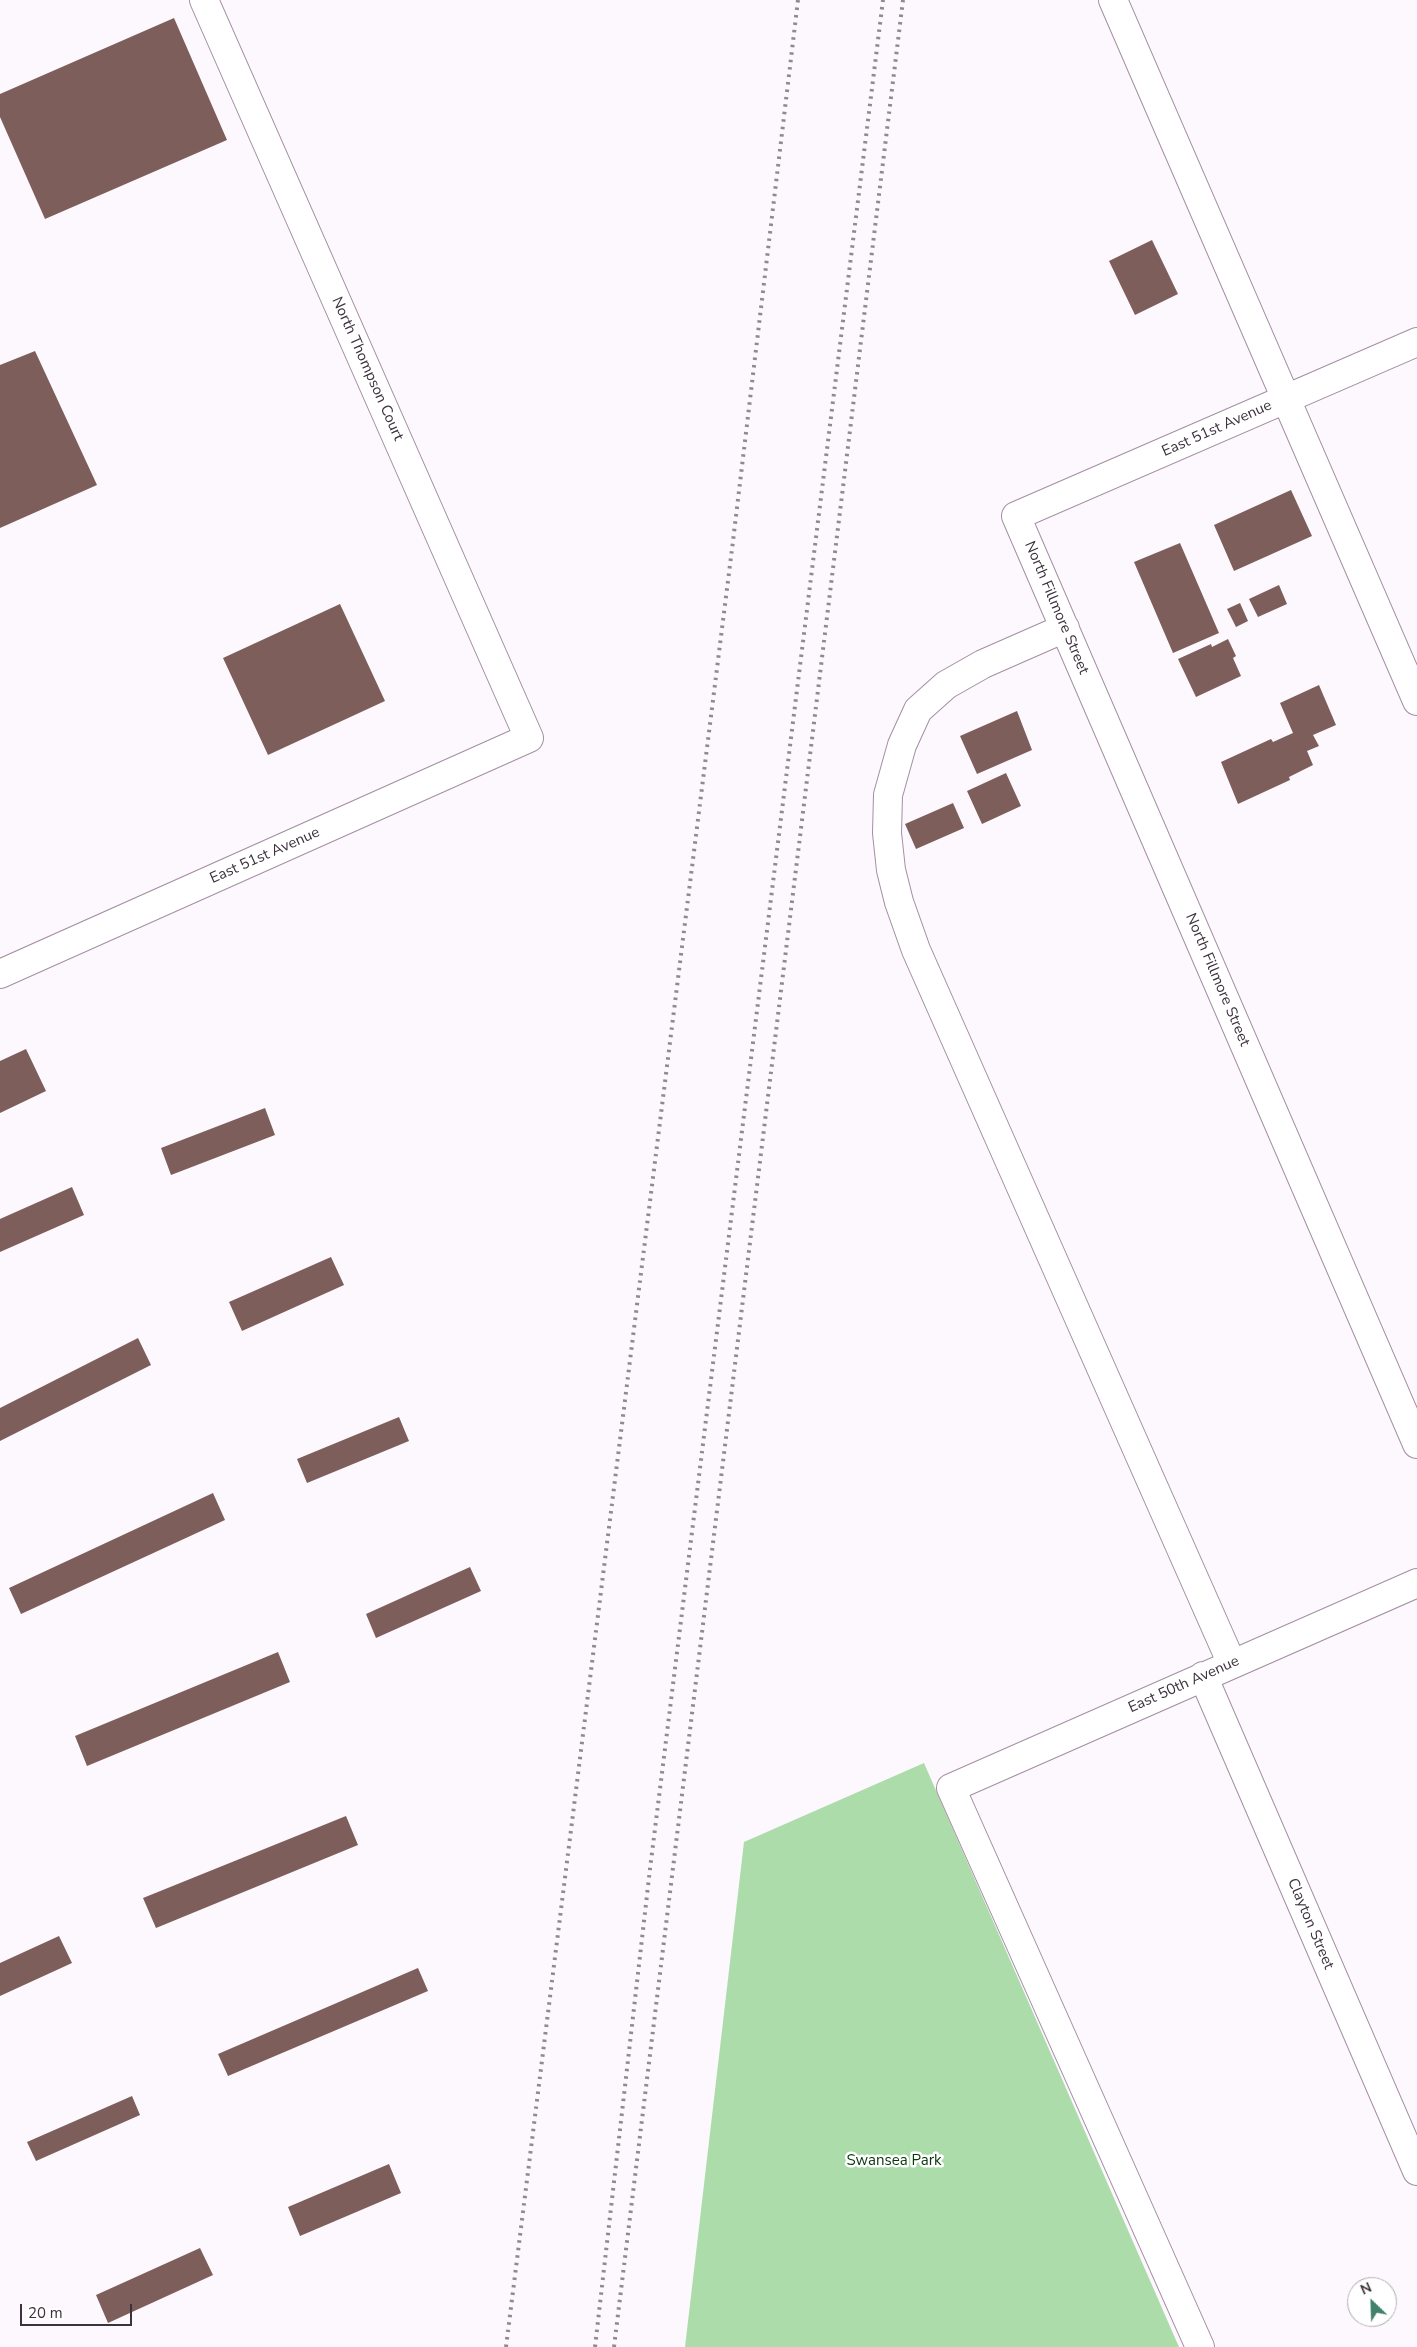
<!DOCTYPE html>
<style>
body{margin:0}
#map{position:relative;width:1417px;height:2347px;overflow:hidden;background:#fdf8fd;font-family:"Nunito Sans",sans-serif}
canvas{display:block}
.north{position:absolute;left:1347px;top:2277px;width:50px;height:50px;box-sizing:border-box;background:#fff;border:1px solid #b1adb1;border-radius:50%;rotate:336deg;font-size:14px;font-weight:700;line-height:20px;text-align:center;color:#3b323b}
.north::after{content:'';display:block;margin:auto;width:18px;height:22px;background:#41816e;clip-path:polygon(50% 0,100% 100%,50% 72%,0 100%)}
.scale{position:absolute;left:20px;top:2304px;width:112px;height:22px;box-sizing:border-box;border:2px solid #3b323b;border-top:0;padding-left:6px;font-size:15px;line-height:18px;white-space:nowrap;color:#3b323b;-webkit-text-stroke:4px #fff;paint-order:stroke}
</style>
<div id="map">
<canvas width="1417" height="2347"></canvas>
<div class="north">N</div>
<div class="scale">20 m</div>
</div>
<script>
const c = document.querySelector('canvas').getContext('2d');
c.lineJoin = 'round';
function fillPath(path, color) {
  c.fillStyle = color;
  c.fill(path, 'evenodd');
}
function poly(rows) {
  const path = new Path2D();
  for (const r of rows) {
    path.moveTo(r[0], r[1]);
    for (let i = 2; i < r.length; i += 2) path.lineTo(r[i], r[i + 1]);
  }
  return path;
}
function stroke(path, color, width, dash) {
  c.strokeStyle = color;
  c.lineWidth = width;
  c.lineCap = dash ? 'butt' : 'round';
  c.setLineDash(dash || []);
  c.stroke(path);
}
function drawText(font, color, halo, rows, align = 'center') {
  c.font = font + ' "Nunito Sans",sans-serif';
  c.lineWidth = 5;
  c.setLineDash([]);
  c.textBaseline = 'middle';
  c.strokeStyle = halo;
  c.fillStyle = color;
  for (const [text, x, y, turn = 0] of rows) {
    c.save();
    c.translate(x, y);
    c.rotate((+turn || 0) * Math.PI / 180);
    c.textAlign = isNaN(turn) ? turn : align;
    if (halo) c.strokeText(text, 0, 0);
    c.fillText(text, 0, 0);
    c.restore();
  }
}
fillPath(poly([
 [924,1763,1179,2347,685,2347,744,1842]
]), '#addcab');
fillPath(poly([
 [174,18,227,140,45,219,0,117,0,94],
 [1152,240,1178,294,1135,315,1109,261],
 [35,351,97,485,0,528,0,365],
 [1291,490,1312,536,1234,571,1214,525],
 [1180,543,1219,633,1173,653,1134,562],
 [1279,585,1287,604,1258,617,1249,599],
 [1240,603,1248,621,1236,627,1227,609],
 [340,604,385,701,268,755,223,658],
 [1228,639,1236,656,1233,658,1241,676,1196,697,1178,659,1211,644,1212,647],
 [1319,685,1336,725,1313,735,1319,746,1307,751,1313,765,1289,777,1290,780,1238,804,1221,762,1271,739,1273,742,1293,733,1280,703],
 [1017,711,1032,750,977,774,960,736],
 [1006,773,1021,806,982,824,967,791],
 [953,803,964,828,916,849,905,824],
 [26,1049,46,1091,0,1113,0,1061],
 [265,1108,275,1135,171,1175,161,1148],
 [72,1187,84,1215,0,1252,0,1219],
 [331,1257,344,1285,242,1331,229,1302],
 [138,1338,151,1365,0,1441,0,1408],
 [399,1417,409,1441,307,1483,297,1459],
 [213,1493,225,1520,21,1614,9,1588],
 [470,1567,481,1591,376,1638,366,1614],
 [278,1652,290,1682,87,1766,75,1736],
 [346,1816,358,1845,156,1928,143,1898],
 [59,1936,72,1963,0,1996,0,1963],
 [418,1968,428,1991,228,2076,218,2054],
 [132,2096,140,2115,36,2161,27,2142],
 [389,2164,401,2193,300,2236,288,2207],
 [200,2248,213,2275,108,2323,96,2295]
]), '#7d5e5b');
const minor = poly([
 [1113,0,1417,701],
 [1417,342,1016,516,1417,1444],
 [1065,628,983,664,946,685,918,710,902,745,888,795,887,833,891,870,899,902,916,950,1232,1664],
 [0,974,529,738,204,0],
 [1203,1676,1417,2171],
 [1200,2347,951,1788,1417,1583]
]);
stroke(minor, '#a48ea5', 30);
stroke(minor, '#fff', 28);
stroke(poly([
 [506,2347,733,541,798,0],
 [595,2347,650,1869,883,0],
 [614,2347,903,0]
]), '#908990', 4, [2.5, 5]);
drawText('15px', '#3b323b', '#fff', [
 ["North Thompson Court",367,369,66],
 ["East 51st Avenue",1217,429,-24],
 ["North Fillmore Street",1056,608,67],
 ["East 51st Avenue",265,856,-24],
 ["North Fillmore Street",1217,980,67],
 ["East 50th Avenue",1184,1685,-24],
 ["Clayton Street",1310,1924,67]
]);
drawText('15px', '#0a360d', '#fff', [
 ["Swansea Park",894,2161]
]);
</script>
